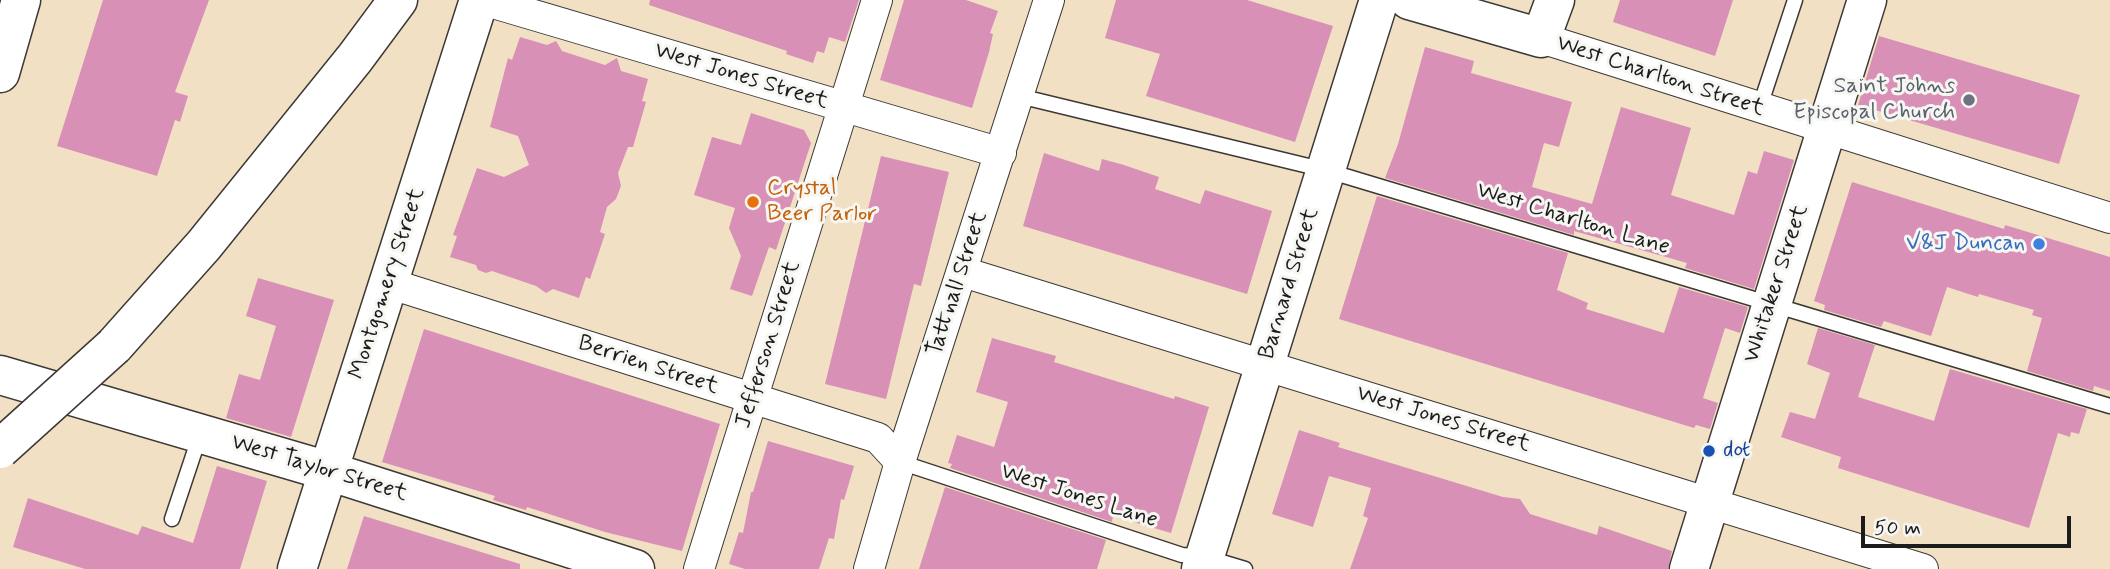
<!DOCTYPE html>
<style>
body{margin:0}
#map{position:relative;width:2110px;height:569px;overflow:hidden;background:#f2e0c4;font-family:Mynerve,sans-serif}
canvas{display:block}
.scale{position:absolute;left:1861px;top:516px;width:210px;height:32px;box-sizing:border-box;border:4px solid #1c1c1c;border-top:0;padding-left:9px;font-size:21px;line-height:24px;white-space:nowrap;color:#1c1c1c;-webkit-text-stroke:5px #f6f6f2;paint-order:stroke}
</style>
<div id="map">
<canvas width="2110" height="569"></canvas>
<div class="scale">50 m</div>
</div>
<script>
const c = document.querySelector('canvas').getContext('2d');
c.lineJoin = 'round';
function fillPath(path, color) {
  c.fillStyle = color;
  c.fill(path, 'evenodd');
}
function poly(rows) {
  const path = new Path2D();
  for (const r of rows) {
    path.moveTo(r[0], r[1]);
    for (let i = 2; i < r.length; i += 2) path.lineTo(r[i], r[i + 1]);
  }
  return path;
}
function stroke(path, color, width, dash) {
  c.strokeStyle = color;
  c.lineWidth = width;
  c.lineCap = dash ? 'butt' : 'round';
  c.setLineDash(dash || []);
  c.stroke(path);
}
function drawText(font, color, halo, rows, align = 'center') {
  c.font = font + ' Mynerve,sans-serif';
  c.lineWidth = 6;
  c.setLineDash([]);
  c.textBaseline = 'middle';
  c.strokeStyle = halo;
  c.fillStyle = color;
  for (const [text, x, y, turn = 0] of rows) {
    c.save();
    c.translate(x, y);
    c.rotate((+turn || 0) * Math.PI / 180);
    c.textAlign = isNaN(turn) ? turn : align;
    if (halo) c.strokeText(text, 0, 0);
    c.fillText(text, 0, 0);
    c.restore();
  }
}
fillPath(poly([
 [103,0,209,0,175,92,188,96,180,122,175,120,157,176,57,146],
 [650,0,859,0,845,42,829,37,824,53,817,51,813,63,786,54,787,51,649,5],
 [904,0,966,0,998,11,990,33,993,34,989,52,972,108,880,80],
 [1116,0,1247,0,1333,26,1295,142,1146,96,1160,54,1105,38],
 [1620,0,1733,0,1715,56,1613,22],
 [1879,36,2080,95,2059,164,1858,105],
 [520,37,547,45,556,41,562,51,605,65,617,58,621,71,648,79,642,101,646,102,633,147,628,147,618,173,621,186,616,199,607,207,600,232,605,234,590,279,586,277,579,298,553,289,546,293,536,286,492,271,486,273,478,270,476,265,450,257,457,236,453,235,477,168,504,177,529,165,518,136,490,127,508,58,512,60],
 [1425,47,1474,61,1471,73,1572,102,1559,147,1544,143,1532,187,1592,204,1621,107,1691,128,1671,195,1734,215,1748,171,1757,174,1764,151,1794,160,1754,289,1685,268,1687,263,1574,231,1574,235,1385,178,1398,144],
 [751,113,804,130,811,143,776,250,769,247,752,296,730,289,741,256,729,228,735,208,694,195,712,137,741,145],
 [1044,153,1099,171,1102,159,1124,165,1159,177,1155,189,1200,204,1205,190,1272,211,1247,294,1023,226],
 [881,156,949,172,921,286,914,284,886,399,825,384],
 [1852,182,2004,229,2005,225,2110,257,2110,391,2094,386,2093,391,2027,371,2042,318,2032,315,2034,310,1979,294,1978,297,1947,287,1931,336,1884,321,1881,327,1824,310,1825,305,1814,301],
 [1377,196,1568,253,1557,290,1588,303,1586,309,1664,333,1679,287,1748,307,1740,333,1725,328,1703,398,1718,403,1710,429,1696,425,1694,428,1339,319],
 [258,278,334,300,291,437,226,418,239,374,260,380,276,326,246,316],
 [1818,328,1875,345,1858,397,1934,421,1950,369,2087,409,2079,434,2071,432,2070,437,2058,433,2029,528,1838,468,1841,457,1781,437,1790,412,1815,419,1830,373,1807,364],
 [424,329,720,424,682,551,605,532,527,507,526,510,493,500,495,496,382,462],
 [992,338,1056,356,1054,362,1174,399,1175,396,1209,407,1171,533,1113,516,1112,522,950,468,952,464,948,463,957,435,994,447,1008,402,976,392],
 [1299,430,1340,443,1338,447,1503,497,1520,499,1530,514,1597,535,1599,526,1672,551,1668,569,1350,569,1368,518,1363,516,1371,488,1329,476,1313,527,1272,514],
 [768,441,854,466,844,500,841,499,834,539,829,538,819,569,745,569,729,564,739,532,743,533,751,492,753,492],
 [217,466,267,481,240,569,85,569,13,547,28,498,138,535,142,526,193,543],
 [945,487,1106,540,1097,569,919,569],
 [364,516,520,564,520,569,347,569]
]), '#d890b7');
const lane = poly([
 [1019,96,1325,170,2110,406],
 [1759,109,1795,0],
 [900,462,1182,555,1205,557,1245,569],
 [172,519,200,435]
]);
const street = poly([
 [483,0,1001,153],
 [1541,38,2110,218],
 [963,272,1923,569],
 [388,283,878,438,900,462],
 [699,569,877,0],
 [869,569,900,462,1049,0]
]);
const secondary = poly([
 [1409,0,1541,38,1555,0],
 [0,375,328,471,635,569],
 [297,569,479,0],
 [1201,569,1379,0],
 [1689,569,1867,0]
]);
const primary = poly([
 [0,73,21,0]
]);
const highway = poly([
 [114,346,204,245,355,58,398,0]
]);
stroke(lane, '#3c3935', 17);
stroke(street, '#3c3935', 32);
stroke(secondary, '#3c3935', 41);
stroke(primary, '#3c3935', 41);
stroke(highway, '#3c3935', 41);
stroke(lane, '#fff', 14);
stroke(street, '#fff', 30);
stroke(secondary, '#fff', 38);
stroke(primary, '#fff', 38);
stroke(highway, '#fff', 38);
const highwayBridge = poly([
 [0,449,114,346]
]);
stroke(highwayBridge, '#3c3935', 41, []);
stroke(highwayBridge, '#fff', 38);
for (const [x, y, r, color] of [
 [1969,100,7,"#6b7280"],
 [753,202,7,"#e8710a"],
 [2039,244,7,"#3f7fe0"],
 [1709,451,7,"#1a4fb4"]
]) {
  const dot = new Path2D();
  dot.arc(x, y, r, 0, 2 * Math.PI);
  c.fillStyle = color;
  c.fill(dot);
  stroke(dot, '#f6f6f2', 2.5);
}
drawText('23px', '#1c1c1c', '#f6f6f2', [
 ["West Jones Street",741,77,17],
 ["West Charlton Street",1660,77,18],
 ["West Charlton Lane",1573,220,17],
 ["Montgomery Street",388,284,-72],
 ["Tattnall Street",958,284,-72],
 ["Barnard Street",1290,284,-73],
 ["Whitaker Street",1777,284,-72],
 ["Jefferson Street",769,345,-73],
 ["Berrien Street",648,366,18],
 ["West Jones Street",1443,420,17],
 ["West Taylor Street",319,469,17],
 ["West Jones Lane",1079,497,18]
]);
drawText('23px', '#5b616d', '#f6f6f2', [
 ["Saint Johns",1955,87],
 ["Episcopal Church",1955,113]
], 'right');
drawText('23px', '#c56008', '#f6f6f2', [
 ["Crystal",767,189],
 ["Beer Parlor",767,215]
], 'left');
drawText('23px', '#366cbe', '#f6f6f2', [
 ["V&J Duncan",2025,244]
], 'right');
drawText('23px', '#164399', '#f6f6f2', [
 ["dot",1723,451]
], 'left');
</script>
